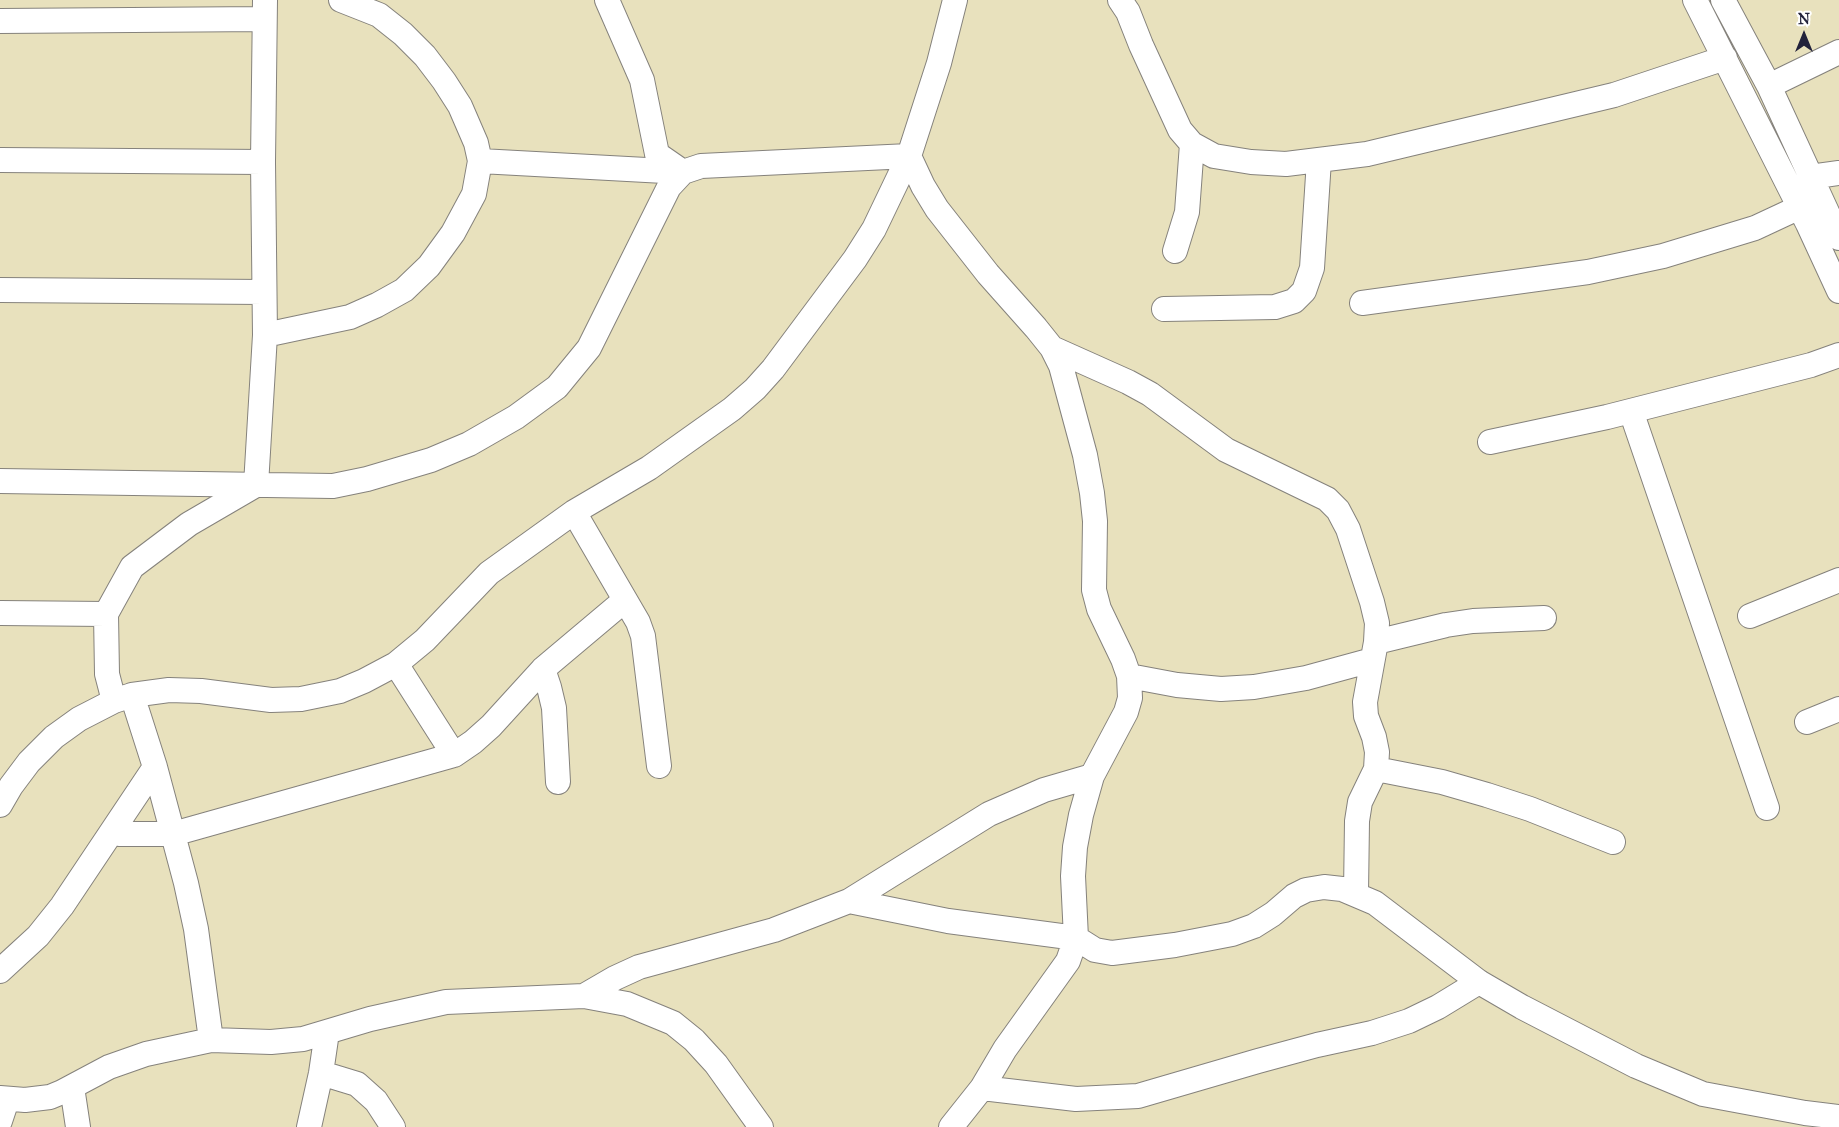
<!DOCTYPE html>
<style>
body{margin:0}
#map{position:relative;width:1839px;height:1127px;overflow:hidden;background:#e8e1bd;font-family:"IM FELL Great Primer",serif}
canvas{display:block}
.north{position:absolute;left:1779px;top:10px;width:50px;height:50px;-webkit-text-stroke:4px #fff;paint-order:stroke;rotate:0deg;font-size:14px;font-weight:700;line-height:20px;text-align:center;color:#22223b}
.north::after{content:'';display:block;margin:auto;width:18px;height:22px;background:#22223b;clip-path:polygon(50% 0,100% 100%,50% 72%,0 100%)}
</style>
<div id="map">
<canvas width="1839" height="1127"></canvas>
<div class="north">N</div>
</div>
<script>
const c = document.querySelector('canvas').getContext('2d');
c.lineJoin = 'round';
function poly(rows) {
  const path = new Path2D();
  for (const r of rows) {
    path.moveTo(r[0], r[1]);
    for (let i = 2; i < r.length; i += 2) path.lineTo(r[i], r[i + 1]);
  }
  return path;
}
function stroke(path, color, width, dash) {
  c.strokeStyle = color;
  c.lineWidth = width;
  c.lineCap = dash ? 'butt' : 'round';
  c.setLineDash(dash || []);
  c.stroke(path);
}
const minor = poly([
 [607,0,642,80,657,154,683,172],
 [1120,0,1128,12,1141,45,1180,130,1192,144,1214,156,1251,162,1286,164,1367,154,1614,95,1725,58],
 [1695,0,1808,224,1839,291],
 [1723,0,1769,86,1839,238],
 [0,21,264,19],
 [1769,86,1839,52],
 [909,156,923,186,937,209,988,274,1036,328,1052,348,1061,366,1085,455,1092,493,1095,521,1094,590,1099,609,1123,659,1129,676,1130,698,1126,712,1092,776,1081,815,1075,847,1073,876,1076,938,1068,961,1005,1049,982,1088,951,1127],
 [0,160,263,162],
 [480,161,683,172],
 [1810,177,1839,173],
 [1175,251,1187,212,1192,144],
 [0,290,264,292],
 [1362,303,1588,272,1663,256,1755,228,1800,207],
 [1164,309,1275,307,1294,301,1304,291,1312,268,1319,160],
 [265,335,350,317,377,305,404,290,429,266,453,233,474,194,480,161,476,143,460,106,444,81,425,56,403,34,379,15,341,0],
 [1052,348,1128,382,1150,394,1226,450,1327,499,1338,510,1348,529,1372,602,1377,623,1376,642,1365,702,1366,716,1374,737,1377,752,1376,769,1360,802,1357,821,1356,893],
 [1631,411,1767,808],
 [1490,442,1607,417,1811,365,1839,355],
 [0,481,333,486,367,479,431,460,469,444,516,417,557,387,589,348,669,187,683,172,701,166,909,156],
 [574,512,638,622,643,636,659,766],
 [0,613,106,614],
 [1750,616,1839,580],
 [1376,642,1446,625,1473,621,1544,618],
 [396,664,454,755],
 [543,669,549,687,554,708,558,782],
 [1129,676,1177,685,1221,689,1254,687,1306,678,1372,660],
 [132,695,155,767,186,883,196,929,211,1040],
 [114,701,107,674,106,614,132,567,189,524,256,485,265,335,263,162,265,0],
 [1807,722,1839,709],
 [1376,769,1442,782,1487,795,1530,809,1613,842],
 [0,805,11,786,29,762,54,737,79,719,114,701,132,695,169,690,201,691,271,700,301,699,340,691,364,681,396,664,425,640,489,573,574,512,649,468,732,409,755,389,773,369,855,259,874,229,909,156,939,63,955,0],
 [112,832,119,834,173,834,454,755,473,742,491,726,543,669,625,600],
 [849,901,948,921,1076,938,1095,950,1112,953,1175,945,1232,934,1254,926,1273,914,1294,896,1306,890,1324,887,1342,889,1375,903,1479,982,1522,1007,1636,1066,1703,1094,1805,1113,1839,1117],
 [0,971,38,936,62,906,155,767],
 [584,996,615,978,639,967,774,930,849,901,989,814,1044,790,1092,776],
 [321,1073,357,1084,376,1101,393,1127],
 [72,1087,78,1127],
 [982,1088,1076,1099,1138,1096,1258,1061,1317,1045,1372,1033,1409,1021,1438,1007,1479,982],
 [0,1098,25,1100,50,1097,62,1092,109,1067,146,1054,211,1040,271,1042,303,1039,370,1019,446,1002,584,996,627,1004,673,1023,694,1040,716,1064,761,1127],
 [0,1121,7,1100],
 [309,1127,321,1073,327,1032]
]);
stroke(minor, '#85827c', 26);
stroke(minor, '#fff', 24);
</script>
